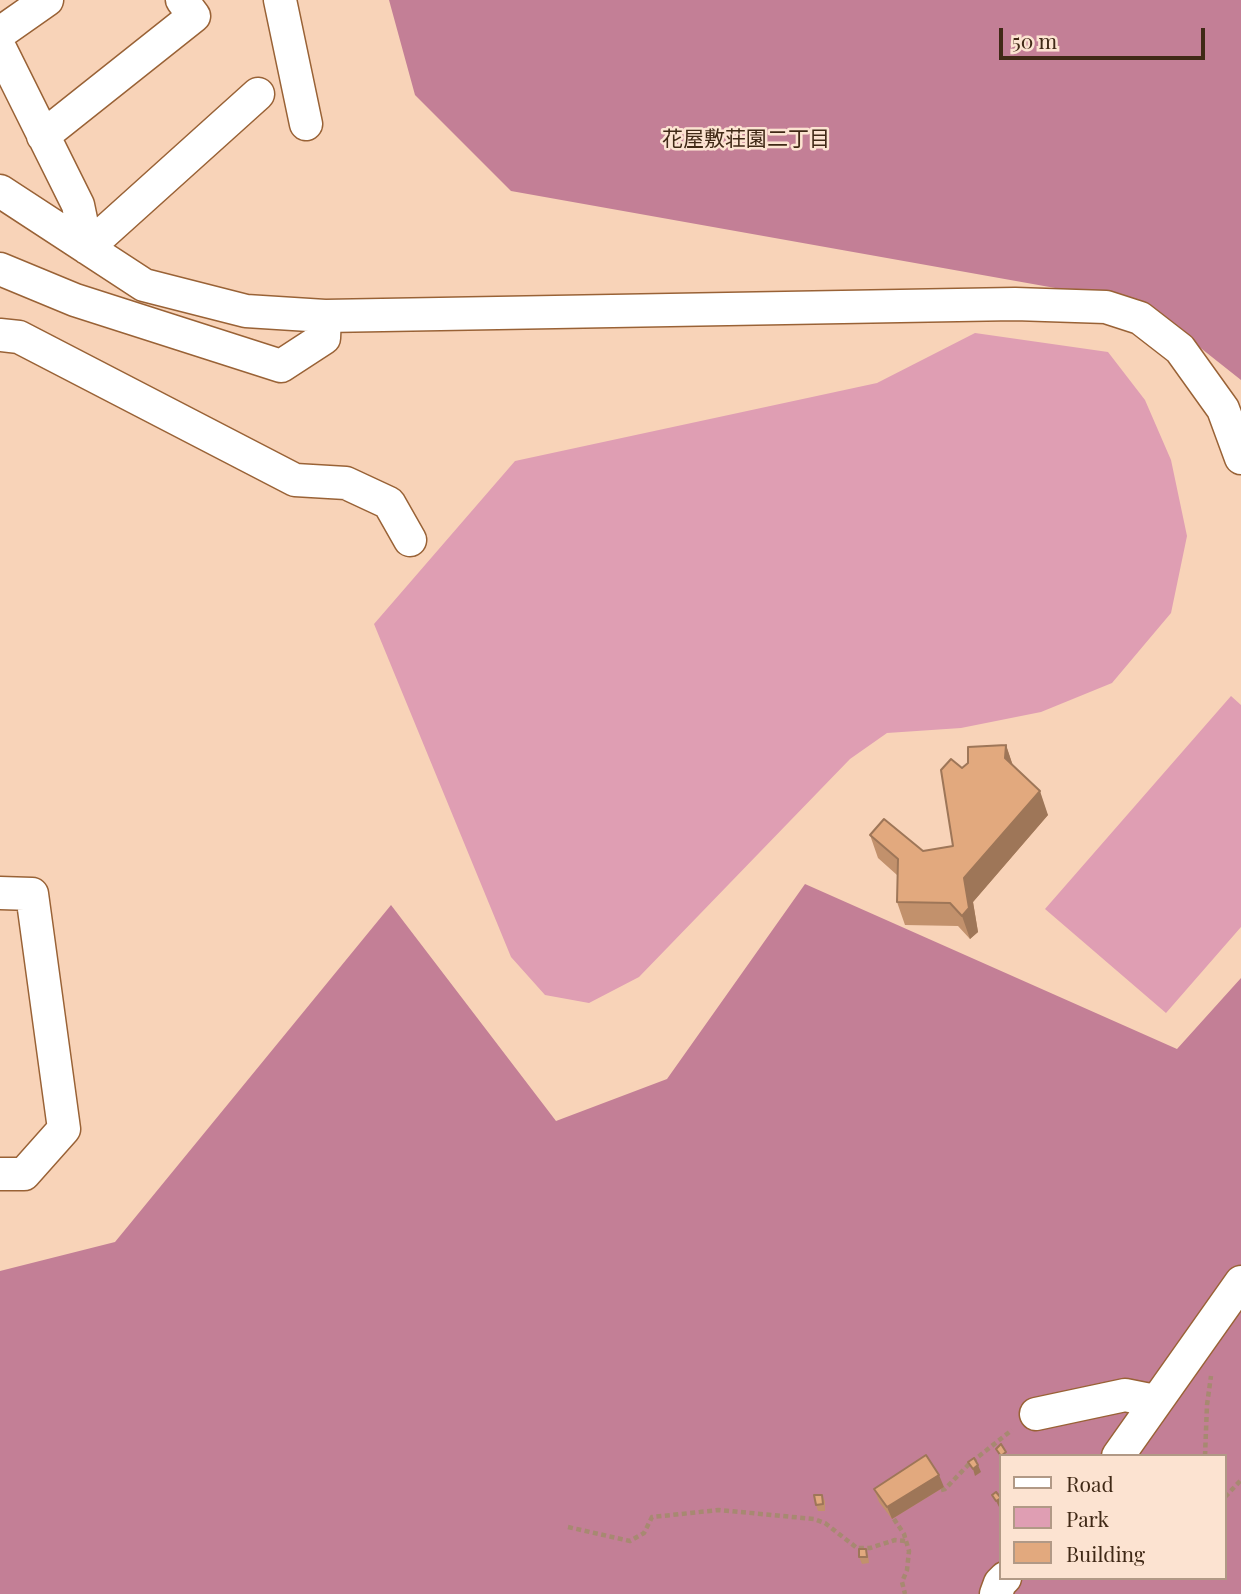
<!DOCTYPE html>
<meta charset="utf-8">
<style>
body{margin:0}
#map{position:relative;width:1241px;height:1594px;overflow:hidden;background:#f8d3b8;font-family:"Playfair Display",serif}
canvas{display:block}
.legend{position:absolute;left:999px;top:1454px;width:228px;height:126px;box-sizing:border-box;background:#fce3d1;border:2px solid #b19986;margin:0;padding:9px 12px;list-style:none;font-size:21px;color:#402916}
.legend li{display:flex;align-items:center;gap:14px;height:35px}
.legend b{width:35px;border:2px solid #b19986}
.scale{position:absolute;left:999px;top:28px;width:206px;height:32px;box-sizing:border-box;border:4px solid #402916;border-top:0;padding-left:9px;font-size:21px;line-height:24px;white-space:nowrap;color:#402916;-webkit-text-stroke:5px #fce3d1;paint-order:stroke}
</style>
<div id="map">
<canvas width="1241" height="1594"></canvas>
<ul class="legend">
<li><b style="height:9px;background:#fff"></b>Road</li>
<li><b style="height:19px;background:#df9eb3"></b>Park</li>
<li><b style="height:19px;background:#e2a97e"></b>Building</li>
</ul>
<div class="scale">50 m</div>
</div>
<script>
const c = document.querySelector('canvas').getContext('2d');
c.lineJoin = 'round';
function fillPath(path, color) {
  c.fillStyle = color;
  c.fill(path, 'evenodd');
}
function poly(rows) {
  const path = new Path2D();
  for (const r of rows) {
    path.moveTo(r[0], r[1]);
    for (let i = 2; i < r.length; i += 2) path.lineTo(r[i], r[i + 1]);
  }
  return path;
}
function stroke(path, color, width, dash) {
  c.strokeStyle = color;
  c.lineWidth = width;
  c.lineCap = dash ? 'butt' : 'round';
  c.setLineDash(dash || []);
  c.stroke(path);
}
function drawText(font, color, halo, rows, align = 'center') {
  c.font = font + ' "Playfair Display","Noto Sans JP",serif';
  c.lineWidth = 5;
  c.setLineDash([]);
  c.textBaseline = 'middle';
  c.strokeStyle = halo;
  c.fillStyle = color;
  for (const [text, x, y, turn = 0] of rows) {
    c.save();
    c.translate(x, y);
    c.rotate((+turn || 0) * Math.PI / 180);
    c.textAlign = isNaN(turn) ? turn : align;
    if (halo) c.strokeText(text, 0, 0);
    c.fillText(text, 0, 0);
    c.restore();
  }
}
fillPath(poly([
 [975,333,1108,352,1145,400,1171,460,1187,536,1171,613,1112,683,1041,712,961,728,887,733,850,759,639,977,589,1003,545,995,511,957,374,624,515,461,877,383],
 [1231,696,1241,705,1241,927,1166,1013,1045,909]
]), '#df9eb3');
fillPath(poly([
 [389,0,1241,0,1241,380,1145,304,511,191,415,95],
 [805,884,1177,1049,1241,978,1241,1594,0,1594,0,1271,115,1242,391,905,556,1121,667,1079],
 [1001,1456,1225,1456,1225,1578,1001,1578]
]), '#c37f96');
const street = poly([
 [280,0,306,124],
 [0,33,47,0],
 [0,48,78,205,87,248,258,94],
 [43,136,194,16,182,0],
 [0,191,144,285,246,311,325,316],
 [0,269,75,300,281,366,324,338,325,316,1015,304,1106,307,1140,318,1180,349,1223,409,1241,458],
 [0,335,19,337,295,480,346,483,389,503,410,540],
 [0,893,32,894,64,1129,24,1174,0,1174],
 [1036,1414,1125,1395,1155,1401],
 [1118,1456,1241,1282],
 [996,1594,1000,1583,1005,1578]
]);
stroke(street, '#996236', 35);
stroke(poly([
 [1205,1456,1207,1405,1211,1376],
 [941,1490,945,1489,969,1464,1012,1430],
 [1225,1497,1241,1480],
 [894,1519,904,1534,909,1551,907,1570,902,1582,905,1594],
 [568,1527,630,1541,644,1533,652,1517,719,1510,814,1519,825,1523,857,1548,870,1548,895,1540,906,1541]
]), '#a78971', 4.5, [5, 3.5]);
stroke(street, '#fff', 32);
fillPath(poly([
 [1006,745,1013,766,1048,815,973,902,978,932,970,939,958,926,905,925,897,902,897,875,878,858,870,835,923,851,953,846],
 [944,1487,892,1519,879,1502,874,1489],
 [822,1495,825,1501,825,1511,818,1511,816,1505],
 [866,1549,868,1555,869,1563,862,1564,859,1557]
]), '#c2916c');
fillPath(poly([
 [1006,745,1014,769,1005,758],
 [1040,791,1048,815,973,902,978,932,970,939,962,916,964,878],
 [978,1465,981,1472,975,1476,973,1469],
 [939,1475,944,1487,892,1519,887,1507],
 [1001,1498,1001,1505,999,1507,996,1501]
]), '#9e7658');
const building = poly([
 [1006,745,1005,758,1040,791,964,878,969,908,962,916,950,903,897,902,898,859,870,835,884,819,923,851,953,846,941,770,951,759,962,768,968,763,968,747,1006,745],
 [1001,1444,1006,1452,1001,1456,996,1449,1001,1444],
 [926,1455,939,1475,887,1507,874,1489,926,1455],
 [974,1458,978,1465,973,1469,968,1462,974,1458],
 [996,1492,1001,1498,996,1501,992,1495,996,1492],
 [814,1495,822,1495,823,1504,816,1505,814,1495],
 [859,1549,866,1549,867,1557,859,1557,859,1549]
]);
fillPath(building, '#e2a97e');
stroke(building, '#9e7658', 2);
drawText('21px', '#402916', '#fce3d1', [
 ["花屋敷荘園二丁目",746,139]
]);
</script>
